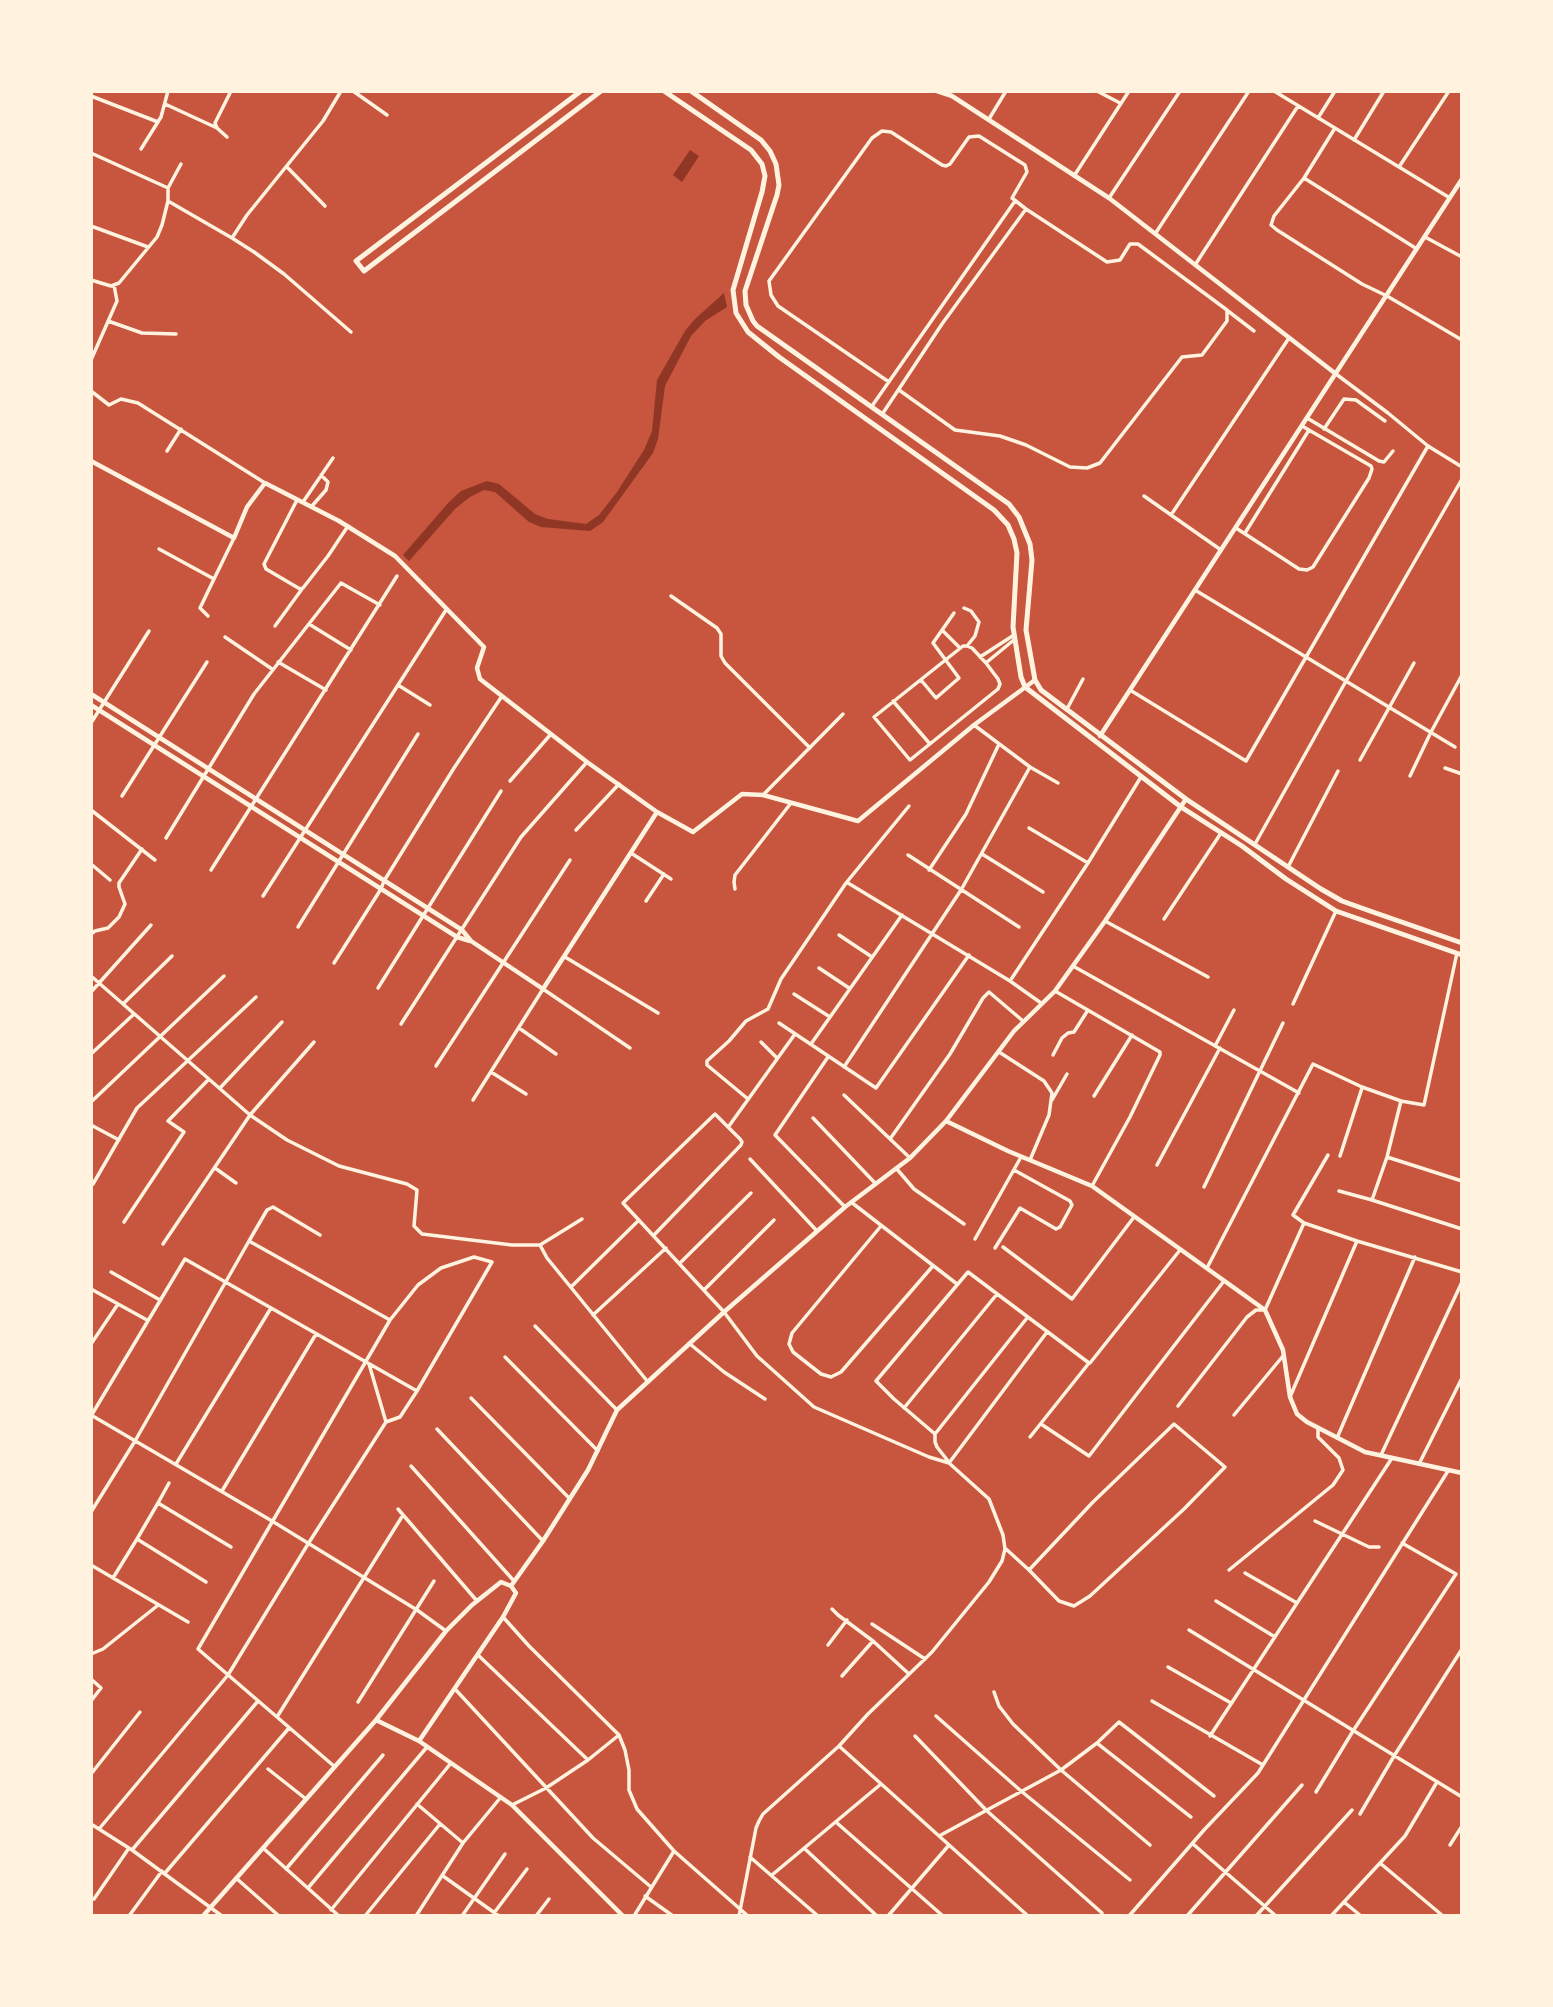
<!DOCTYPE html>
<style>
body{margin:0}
#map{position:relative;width:1553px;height:2007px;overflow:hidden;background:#c8553d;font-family:Ubuntu,sans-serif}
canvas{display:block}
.frame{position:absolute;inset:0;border:93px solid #fff3e0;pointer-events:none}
</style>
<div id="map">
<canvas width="1553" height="2007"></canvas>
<div class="frame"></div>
</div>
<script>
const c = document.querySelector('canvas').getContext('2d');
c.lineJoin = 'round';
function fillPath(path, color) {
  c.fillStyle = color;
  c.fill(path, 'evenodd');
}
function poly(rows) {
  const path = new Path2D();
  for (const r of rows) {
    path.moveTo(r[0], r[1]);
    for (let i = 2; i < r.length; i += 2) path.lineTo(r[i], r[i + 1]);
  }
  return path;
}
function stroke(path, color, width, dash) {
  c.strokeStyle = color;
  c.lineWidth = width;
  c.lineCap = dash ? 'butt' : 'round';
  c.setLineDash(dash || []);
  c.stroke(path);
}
fillPath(poly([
 [690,150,699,156,682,182,673,175],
 [724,293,727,307,705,321,691,336,665,386,658,439,653,453,603,522,590,531,541,527,529,522,495,492,484,490,470,497,455,509,409,561,403,555,449,502,461,491,487,481,499,484,535,514,548,519,586,524,599,515,617,492,644,450,652,431,657,380,685,331,695,319]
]), '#8f3625');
stroke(poly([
 [353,91,387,115],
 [1097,91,1120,103],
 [1274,91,1450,198],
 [91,96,158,122],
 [165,104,217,128],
 [1318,118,1335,91],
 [989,119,1006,91],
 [1335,128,1304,178,1274,216,1271,225,1277,230,1362,284,1387,296,1462,340],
 [227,137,217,128,215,123,231,91],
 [1354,140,1384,91],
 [141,149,161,117,168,91],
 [91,153,168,188,168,201,232,238,254,252,284,274,351,332],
 [287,167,325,206],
 [1399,167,1449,91],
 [1074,176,1129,91],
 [1304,178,1417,249],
 [168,188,181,164],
 [1109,198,1180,91],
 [91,226,148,247],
 [1155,234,1249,91],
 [1425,237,1462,257],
 [232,238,247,215,323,121,341,91],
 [1195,265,1298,106],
 [91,280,111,286,119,283,157,237,162,225,168,201],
 [1228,311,1254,331],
 [108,321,142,333,176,334],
 [91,360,117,301,114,285],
 [1336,374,1388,413,1428,446,1462,467],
 [889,382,778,306,771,295,769,281,872,138,882,131,891,132,942,165,946,166,950,164,969,137,979,136,1025,165,1027,172,1012,198,1026,209,1107,262,1120,260,1130,244,1138,244,1227,310,1227,321,1202,355,1182,357,1100,463,1087,468,1070,467,1026,445,1000,436,955,430,899,390],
 [91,391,109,405,121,399,138,403,265,483],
 [872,406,1015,201],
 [883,413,942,324,1026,209],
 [1307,418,1379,461,1384,462,1393,451],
 [1324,429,1344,399,1356,400,1385,421],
 [167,451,181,429],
 [1144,496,1221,550],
 [297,500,264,564,266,569,300,589,303,588,328,556,348,526],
 [303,502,333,458],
 [312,506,326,490,328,482,321,475],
 [1171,515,1289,338],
 [1236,528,1299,569,1307,570,1313,567,1369,478,1372,469,1371,466,1302,426],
 [1245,533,1309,430],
 [159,549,214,579,234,538],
 [1195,590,1455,747],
 [671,596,717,628,721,634,721,656,725,663,810,748],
 [964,608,971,611,979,622,975,636,967,646],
 [208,616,200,608,214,579],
 [309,624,351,650],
 [275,626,302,589],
 [942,630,960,648],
 [225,637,272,669],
 [963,646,967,646,972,648,986,663,998,679,1000,684,998,689,910,760,874,717,963,646],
 [980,657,1014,635],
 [278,662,326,690],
 [987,662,1015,639],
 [921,680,936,698,959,678,933,643,954,613],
 [398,685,430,705],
 [1130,690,1246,761,1428,446],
 [893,701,930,744],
 [1067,709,1083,679],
 [91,723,149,631],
 [1360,760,1414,663],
 [1030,767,1058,783],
 [1445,768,1462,774],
 [1410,776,1431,732,1462,675],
 [510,781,551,734],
 [764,794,843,714],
 [122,796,207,662],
 [91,810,155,860],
 [1029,828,1088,863],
 [576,830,619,784],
 [166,838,254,694,341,583,380,605],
 [1255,844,1346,681,1462,479],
 [631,853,671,879],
 [982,854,1043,892],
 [908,855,1019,927],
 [91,864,110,880],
 [1288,867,1338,771],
 [211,870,397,576],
 [929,870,966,814,999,744],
 [848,883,1010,981],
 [735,889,734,882,735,875,791,803],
 [263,896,446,610],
 [646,901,664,874],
 [1164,919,1221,833],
 [1105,921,1208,977],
 [298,927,418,734],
 [91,934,95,931,108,928,119,917,125,904,119,887,119,883,142,849],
 [839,935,872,957],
 [565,957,658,1013],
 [334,963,381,889,384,881,454,768,502,696],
 [1073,966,1299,1093],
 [819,968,849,988],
 [91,976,250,1115,287,1140,339,1166,407,1184,417,1190,414,1226,422,1234,512,1245,540,1245,582,1219],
 [378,988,501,791],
 [1055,991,1160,1052,1160,1055,1130,1117,1092,1186],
 [91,992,151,925],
 [794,994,830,1017],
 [1041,1003,1010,981,1088,863,1141,777],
 [123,1004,172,956],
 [1293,1004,1336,911],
 [779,1023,876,1088,969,955],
 [401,1024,521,837,587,762],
 [519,1028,556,1054],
 [761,1042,777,1058],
 [811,1044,902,915],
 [1215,1046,1234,1010],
 [999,1052,1044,1081,1052,1093,1049,1115,1030,1160],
 [91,1054,134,1014],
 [1053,1055,1062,1038,1068,1033,1074,1032,1088,1010],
 [828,1057,775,1135,845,1207],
 [436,1066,570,860],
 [844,1067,961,890,1030,767,974,725],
 [491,1072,526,1094],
 [220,1088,282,1022],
 [844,1095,910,1158],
 [1094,1096,1132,1035],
 [748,1099,707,1065,707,1061,729,1041,746,1021,768,1009,781,979,846,883,909,806],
 [473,1100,543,989,630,1048],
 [1052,1100,1067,1074],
 [1401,1101,1387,1157,1372,1200,1462,1229],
 [91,1102,224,976],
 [813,1118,875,1183],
 [91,1125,119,1140],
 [729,1126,795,1034],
 [890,1139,950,1054,983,998,989,992,1023,1021],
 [1328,1155,1293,1215,1304,1223,1357,1241,1462,1272],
 [1340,1156,1362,1088],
 [1387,1157,1462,1181],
 [750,1159,817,1231],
 [1157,1165,1220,1048],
 [215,1168,236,1183],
 [896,1168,914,1189,964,1224],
 [93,1184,137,1108,256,997],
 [1204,1187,1283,1023],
 [1339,1191,1372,1200],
 [851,1202,957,1284],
 [124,1222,184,1132,168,1121,209,1079],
 [881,1226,792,1333,789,1344,793,1352,821,1374,831,1377,841,1372,932,1267],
 [654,1235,741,1145,742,1142,740,1139,715,1114,623,1203,724,1312,757,1356,814,1407,929,1457,949,1463,989,1499,1003,1535,1005,1549,1002,1561,989,1582,932,1652,868,1714,839,1746,763,1814,759,1821,756,1828,739,1916],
 [975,1239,1021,1157],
 [249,1241,267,1210,273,1207,320,1235],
 [163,1244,250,1115,314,1042],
 [540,1245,547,1258,648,1382],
 [1003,1247,1072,1299,1134,1217],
 [995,1248,1020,1208,1056,1229,1060,1227,1072,1205,1070,1201,1014,1170],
 [680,1263,751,1193],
 [1207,1268,1313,1064,1362,1087,1401,1101,1424,1105,1457,953],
 [111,1272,160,1300],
 [571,1287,639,1220],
 [91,1289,147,1320],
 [704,1290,774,1220],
 [593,1315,666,1248],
 [535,1326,617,1410],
 [91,1344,118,1304],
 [690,1344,724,1372,765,1399],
 [505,1357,598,1451],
 [1090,1363,1180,1250],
 [369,1364,386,1422],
 [1290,1397,1357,1241],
 [471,1398,570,1499],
 [1178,1406,1247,1317,1256,1310,1265,1310,1304,1223],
 [904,1408,997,1294],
 [91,1415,272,1521,417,1610,446,1631],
 [1234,1415,1283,1356],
 [91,1416,185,1259,417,1391],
 [1041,1424,1089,1456,1224,1281],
 [437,1429,543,1541],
 [935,1434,1027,1318],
 [1337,1438,1415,1257],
 [1381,1455,1462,1282],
 [948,1461,937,1447,935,1442,935,1434,894,1399,876,1381,968,1272,1089,1363,1030,1437],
 [949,1463,1047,1332],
 [176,1464,271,1308],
 [1419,1464,1462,1378],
 [411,1466,514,1581],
 [222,1491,316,1334],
 [158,1503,169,1483],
 [398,1509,477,1601],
 [91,1512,135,1441,249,1241,390,1320,418,1285,441,1268,474,1257,492,1262,417,1391,400,1417,386,1422,308,1544,228,1675,99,1829],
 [1315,1521,1369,1547,1379,1547],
 [137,1539,158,1503,231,1547],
 [1006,1549,1029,1570,1059,1601,1074,1606,1090,1596,1184,1509,1225,1467,1174,1424,1093,1502,1029,1570],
 [91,1565,188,1622],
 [1229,1570,1333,1485,1343,1470,1339,1458,1318,1437,1318,1428],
 [1245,1573,1297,1603],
 [113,1578,137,1539,206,1582],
 [1216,1601,1275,1637],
 [832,1609,838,1615,873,1641,909,1674],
 [503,1617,529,1646,619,1735,588,1760,546,1788,512,1805],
 [872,1624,925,1659],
 [1189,1630,1462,1797],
 [828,1645,847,1620],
 [91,1654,103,1649,157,1606],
 [478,1655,588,1760],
 [1168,1667,1231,1703],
 [842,1676,873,1641],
 [91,1679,101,1688,91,1701],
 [455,1689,593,1838,651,1887],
 [994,1692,999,1706,1013,1724,1061,1770,1150,1845],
 [1152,1701,1263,1765],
 [358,1702,434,1581],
 [936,1716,1021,1791,1130,1880],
 [277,1717,403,1515],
 [619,1735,625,1750,629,1770,629,1790,637,1809,674,1851],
 [915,1736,987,1811,1102,1913],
 [1210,1736,1392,1458],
 [1097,1743,1191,1817],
 [839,1746,1028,1916],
 [335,1767,198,1649,390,1320],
 [268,1769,306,1799],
 [91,1774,140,1712],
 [1316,1792,1353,1731,1456,1574,1402,1543],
 [417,1804,463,1843],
 [1360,1814,1394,1756,1462,1649],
 [837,1823,943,1916],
 [91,1824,132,1850,222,1916],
 [939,1836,1061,1770,1097,1743,1119,1722,1214,1796],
 [1193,1844,1276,1916],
 [1450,1845,1462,1826],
 [263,1848,339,1916],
 [805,1849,877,1916],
 [132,1850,258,1701],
 [750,1857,818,1916],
 [1380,1863,1443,1916],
 [286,1869,383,1755],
 [165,1873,289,1728],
 [772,1875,881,1784],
 [443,1876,499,1916],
 [236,1878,279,1916],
 [308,1888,427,1747],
 [645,1896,673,1916],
 [94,1899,129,1848],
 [1344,1902,1361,1916],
 [331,1910,451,1763],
 [494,1913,527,1869],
 [129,1916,162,1871],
 [365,1916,440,1824],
 [416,1916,463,1843,501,1797],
 [462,1916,505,1854],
 [536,1916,549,1899],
 [634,1916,674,1851,748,1916],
 [888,1916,949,1845],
 [1129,1916,1204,1830,1258,1773,1448,1471],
 [1187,1916,1302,1785],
 [1256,1916,1352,1810],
 [1331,1916,1405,1836,1437,1782]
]), '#fff3e0', 3.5);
stroke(poly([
 [937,91,952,96,1109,198,1336,374],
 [91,461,234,538,247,507,265,483,339,521,395,556,484,647,477,668,480,679,587,762,657,812,693,832,742,794,763,795,858,821,974,725,1035,680],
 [91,694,462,930,471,941,543,989,657,812],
 [91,705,457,937,470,941],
 [1100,736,1462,179],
 [946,1121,1008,1151,1092,1186,1265,1310,1283,1350,1290,1397,1297,1414,1307,1422,1365,1452,1462,1473],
 [511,1586,543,1541,588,1470,617,1410,724,1312,845,1207,910,1158,946,1121,1014,1031,1055,991,1105,921,1186,799],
 [376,1720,419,1741,512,1805,623,1916],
 [203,1916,376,1720,446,1631,472,1605,501,1582,511,1586,516,1593,503,1617,419,1741]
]), '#fff3e0', 4.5);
stroke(poly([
 [581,91,356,261,364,271,601,91],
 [664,91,751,150,762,164,765,176,762,192,733,290,736,313,748,332,779,357,994,510,1008,525,1014,539,1017,553,1013,627,1021,677,1025,687,1181,807,1242,846,1286,879,1336,911,1462,955],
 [691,91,761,140,770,151,776,164,779,185,777,195,745,291,746,305,753,321,757,326,1009,504,1019,517,1030,544,1032,560,1026,630,1035,680,1041,690,1186,799,1321,889,1342,901,1370,911,1462,943]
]), '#fff3e0', 5);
</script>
